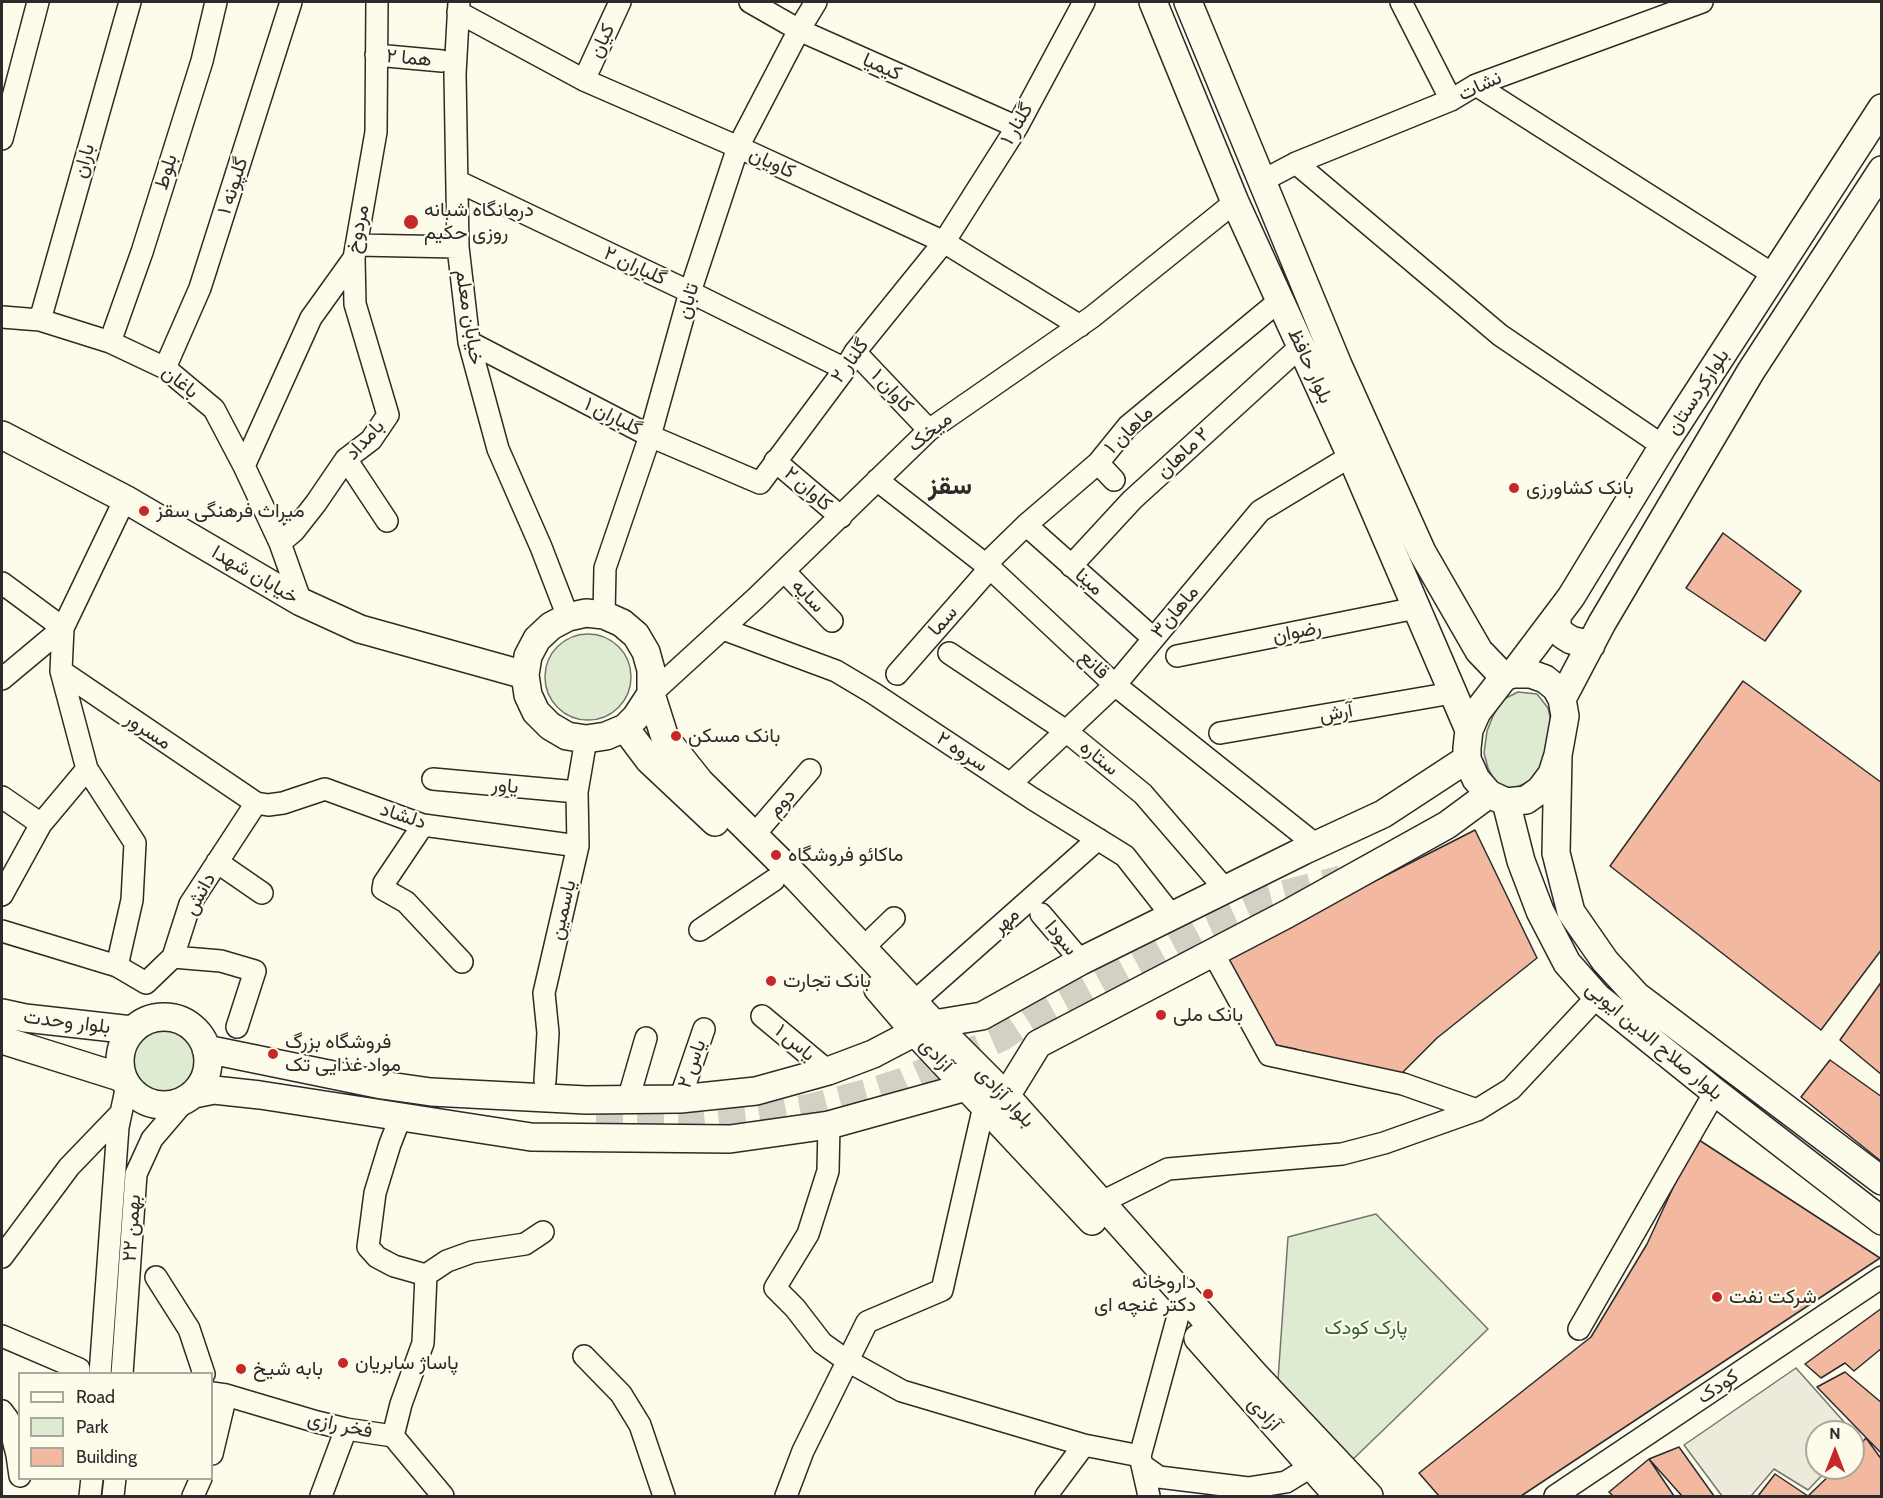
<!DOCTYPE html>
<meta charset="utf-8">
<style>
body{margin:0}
#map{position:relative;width:1883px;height:1498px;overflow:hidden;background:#fdfbea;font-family:Cabin,sans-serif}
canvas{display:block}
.frame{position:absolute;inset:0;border:3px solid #2b2b2b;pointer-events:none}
.legend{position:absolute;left:18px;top:1372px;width:195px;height:108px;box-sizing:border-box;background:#fdfbea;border:2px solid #a9a89e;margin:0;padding:8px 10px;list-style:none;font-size:18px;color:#2b2b2b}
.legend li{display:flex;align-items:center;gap:12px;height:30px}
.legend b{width:30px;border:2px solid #a9a89e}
.north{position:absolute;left:1805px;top:1420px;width:60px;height:60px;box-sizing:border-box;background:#fdfbea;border:2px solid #a9a89e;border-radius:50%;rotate:0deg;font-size:16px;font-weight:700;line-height:24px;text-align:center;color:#2b2b2b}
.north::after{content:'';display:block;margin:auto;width:21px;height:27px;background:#c62828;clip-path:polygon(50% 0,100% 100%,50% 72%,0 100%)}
</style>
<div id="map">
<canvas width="1883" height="1498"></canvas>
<div class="frame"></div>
<ul class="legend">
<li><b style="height:8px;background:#fdfbea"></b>Road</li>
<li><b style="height:16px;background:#deebd1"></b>Park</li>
<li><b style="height:16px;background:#f2b8a0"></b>Building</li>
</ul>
<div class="north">N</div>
</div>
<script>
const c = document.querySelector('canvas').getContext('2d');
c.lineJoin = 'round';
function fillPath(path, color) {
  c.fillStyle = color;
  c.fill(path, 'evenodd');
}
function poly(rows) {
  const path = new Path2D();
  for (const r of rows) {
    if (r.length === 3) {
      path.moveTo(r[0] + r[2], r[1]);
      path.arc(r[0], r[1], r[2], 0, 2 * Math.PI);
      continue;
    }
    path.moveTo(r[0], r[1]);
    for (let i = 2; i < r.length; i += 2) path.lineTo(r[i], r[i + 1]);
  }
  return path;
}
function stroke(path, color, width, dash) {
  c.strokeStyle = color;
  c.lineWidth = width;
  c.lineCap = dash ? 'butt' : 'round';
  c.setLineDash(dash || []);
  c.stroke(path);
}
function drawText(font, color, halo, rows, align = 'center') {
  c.font = font + ' Cabin,Vazirmatn,sans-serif';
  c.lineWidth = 4.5;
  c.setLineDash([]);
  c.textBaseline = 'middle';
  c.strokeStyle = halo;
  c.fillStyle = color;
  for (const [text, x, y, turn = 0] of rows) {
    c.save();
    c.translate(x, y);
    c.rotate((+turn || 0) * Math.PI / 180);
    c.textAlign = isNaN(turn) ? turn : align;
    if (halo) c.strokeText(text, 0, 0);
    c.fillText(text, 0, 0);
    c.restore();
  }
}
const green = poly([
 [588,677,43],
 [1518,692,1537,694,1548,708,1551,721,1545,764,1530,781,1517,787,1509,788,1496,783,1488,768,1484,753,1487,731,1493,716,1502,700,1518,692],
 [163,1059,34],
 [1376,1214,1488,1329,1348,1464,1277,1394,1288,1237,1376,1214]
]);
fillPath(green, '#deebd1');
stroke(green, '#74746e', 1.5);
const parking = poly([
 [1796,1368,1853,1432,1817,1432,1817,1468,1829,1468,1808,1490,1774,1469,1751,1496,1722,1496,1684,1445,1796,1368]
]);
fillPath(parking, '#eceadb');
stroke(parking, '#74746e', 1.5);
const building = poly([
 [1723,533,1801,591,1765,641,1686,588,1723,533],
 [1743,681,1882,783,1882,949,1821,1030,1610,866,1743,681],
 [1475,830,1537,958,1437,1038,1402,1073,1316,1065,1296,1049,1265,1043,1218,961,1475,830],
 [1882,981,1882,1075,1840,1040,1882,981],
 [1830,1060,1882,1097,1882,1162,1801,1097,1830,1060],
 [1696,1138,1880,1258,1521,1496,1439,1496,1419,1473,1591,1337,1647,1244,1696,1138],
 [1882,1308,1882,1348,1854,1371,1845,1363,1821,1378,1805,1364,1882,1308],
 [1845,1372,1882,1403,1882,1454,1817,1387,1845,1372],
 [1866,1438,1882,1460,1882,1496,1808,1496,1837,1468,1853,1468,1853,1452,1866,1438],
 [1679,1447,1714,1496,1682,1496,1649,1459,1679,1447],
 [1649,1459,1674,1496,1613,1496,1609,1492,1649,1459],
 [1775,1474,1808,1496,1758,1496,1775,1474]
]);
fillPath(building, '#f2b8a0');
stroke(building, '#2b2b2b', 1.5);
stroke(poly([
 [596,1124,681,1125,756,1117,811,1107,876,1090,903,1081,1001,1038,1028,1020,1201,927,1268,898,1341,879]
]), '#d3d1c4', 27, [27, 14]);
const minor = poly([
 [459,2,455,74,458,247,469,342,498,449,541,547,568,617],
 [750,2,799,30,1017,127],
 [1401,2,1451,100],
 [458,12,584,80,738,147,944,242,1080,326],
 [376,55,442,61],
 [584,80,620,2],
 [1476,85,1774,275],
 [2,139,38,2],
 [1296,163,1500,335,1663,446],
 [457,181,690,292,845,369],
 [1262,181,1296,163,1451,100,1476,85,1702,2],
 [357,245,458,247],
 [2,317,40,320,110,342,165,368,214,409,244,466,280,543],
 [40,320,130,2],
 [110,342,142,252,202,61,216,2],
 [469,342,650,436,760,483,845,369,855,352,944,242,1017,127,1084,2],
 [855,352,929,430],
 [165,368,200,288,291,2],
 [346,459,387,521],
 [775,461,841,517],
 [1098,463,1114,480],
 [244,466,311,318,354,258,376,132,377,2],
 [877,480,990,568,1115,685,1316,845],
 [125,499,63,628,61,671,87,769,135,843,132,900,117,966,146,983,173,957,190,904,256,803],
 [1026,525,1153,638],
 [985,565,1026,525,1098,463,1128,426,1279,301],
 [1071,566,1132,500,1301,346],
 [784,571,832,621],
 [2,583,63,628,2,679],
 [301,602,280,543,294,531,316,503,346,459,371,440,388,415,355,304,354,258],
 [604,615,605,568,650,436,690,292,738,147,799,30,816,2],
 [723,629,836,671,873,693,1033,799,1125,856,1172,916],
 [949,653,1066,731,1143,794,1225,889],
 [1177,656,1416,608],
 [61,671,256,803,268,805,283,803,325,789,423,825,578,846],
 [897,674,990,568],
 [651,694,756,598,929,430,1092,317,1235,202],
 [1220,733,1452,693],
 [433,779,577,792],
 [1010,784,1115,685,1260,511,1351,456],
 [2,797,41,824],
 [423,825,384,883,383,889,406,902,462,962],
 [754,835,810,770],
 [217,862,262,893],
 [2,895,41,824,87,769],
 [1041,914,1081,961],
 [700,930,774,880],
 [2,931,117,966],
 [863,948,894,918],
 [1213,953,1269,1055,1403,1084,1477,1110,1511,1089,1597,997],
 [173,957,221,961,255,971,237,1027],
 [914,1002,1098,839],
 [762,1016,828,1071],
 [545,1081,548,1033,544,993,578,846,577,792,586,739],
 [680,1099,704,1029],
 [628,1100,646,1038],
 [829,1125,828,1171,808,1234,775,1288,795,1308,822,1343,846,1360,902,1391,1084,1445,1140,1456,1142,1465,1159,1477,1248,1488,1286,1482,1312,1466],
 [1103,1206,1108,1199,1168,1169,1342,1154,1384,1143,1477,1110],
 [2,1257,69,1167,119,1115],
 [426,1275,447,1261,472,1252,525,1244,543,1232],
 [156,1277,189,1329,204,1374],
 [1579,1329,1715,1092],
 [2,1336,79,1369],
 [584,1356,621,1394,640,1425,664,1496],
 [100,1374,118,1127,127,1085],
 [122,1374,136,1174,152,1139,187,1098],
 [212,1393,226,1395,317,1422,346,1429,393,1436,443,1496],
 [2,1411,8,1419,17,1455,20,1476],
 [393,1436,401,1404,423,1343,426,1275,394,1266,377,1257,368,1247,375,1193,390,1144,401,1116],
 [212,1454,226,1395],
 [1140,1456,1178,1316],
 [1142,1465,1149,1496],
 [90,1496,92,1478],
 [113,1496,115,1478],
 [193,1496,201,1478],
 [321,1496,346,1429],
 [786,1496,803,1451,867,1322,942,1290,984,1106],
 [1046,1496,1084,1445],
 [1555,1496,1882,1277]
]);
const major = poly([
 [1153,2,1235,202,1351,456,1469,730],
 [1188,2,1338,365,1422,552,1479,651,1504,677],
 [2,435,125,499,301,602,360,629,525,675],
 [586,613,604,615,622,623,636,635,646,652,651,670,651,694,636,717,625,728,606,736,586,739,567,736,550,726,536,712,528,695,525,675,528,656,537,639,551,626,568,617,586,613],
 [1557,616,1557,628,1563,635,1571,640,1591,645],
 [1513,674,1571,597,1663,446,1882,108],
 [1513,674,1531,674,1545,679,1556,688,1562,699,1565,716,1558,755,1552,774,1540,790,1526,800,1506,802,1489,794,1476,779,1467,759,1467,748,1469,730,1477,712,1504,677,1513,674],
 [651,694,665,738,700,782,797,878,934,1024,1006,1096,1254,1374,1369,1496],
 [1562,699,1602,623,1751,371,1882,170],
 [625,728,649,760,715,822],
 [1558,755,1556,853,1571,912,1605,961,1637,996,1882,1181],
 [1506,802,1521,861,1540,911,1567,963,1597,997,1715,1092,1882,1221],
 [878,989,915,1032,1092,1221],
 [2,1013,25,1018,132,1030],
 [164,1061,44],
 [934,1024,982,1016,1081,961,1303,851,1383,814,1467,759],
 [2,1040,123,1078],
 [206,1049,382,1085,431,1092,586,1100,680,1099,756,1091,828,1071,873,1054,915,1032],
 [194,1094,214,1090,260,1095,531,1137,730,1139,829,1125,966,1087],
 [1006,1096,1038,1044,1287,914,1447,825,1489,794],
 [1198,1338,1338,1496]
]);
stroke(minor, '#2b2b2b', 24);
stroke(major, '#2b2b2b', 30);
stroke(minor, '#fdfbea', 21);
stroke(major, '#fdfbea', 27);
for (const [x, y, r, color] of [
 [411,222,8,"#c62828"],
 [1514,488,6,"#c62828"],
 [144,511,6,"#c62828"],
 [676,736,6,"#c62828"],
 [776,855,6,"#c62828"],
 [771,981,6,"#c62828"],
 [1161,1015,6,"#c62828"],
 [273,1054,6,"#c62828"],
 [1208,1294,6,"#c62828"],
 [1717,1297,6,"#c62828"],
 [343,1363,6,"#c62828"],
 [241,1369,6,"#c62828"]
]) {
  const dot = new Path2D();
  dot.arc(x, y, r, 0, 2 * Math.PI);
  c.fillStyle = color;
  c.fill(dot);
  stroke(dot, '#fdfbea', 2);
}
drawText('20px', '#2b2b2b', '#fdfbea', [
 ["کیان",602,41,-65],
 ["هما ۲",409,58,5],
 ["کیمیا",882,67,24],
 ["نشات",1480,86,-25],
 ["گلنار ۱",1017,124,-60],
 ["باران",84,161,-75],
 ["کاویان",772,163,25],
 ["بلوط",166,172,-73],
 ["گلپونه ۱",233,186,-72],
 ["مردوخ",358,229,-78],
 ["گلباران ۲",635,266,25],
 ["تابان",688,301,-74],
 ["خیابان معلم",469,317,81],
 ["گلنار ۲",850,361,-54],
 ["بلوار حافظ",1310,366,65],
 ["باغان",180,382,38],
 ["کاوان ۱",892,391,47],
 ["بلوارکردستان",1698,392,-57],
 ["گلباران ۱",613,417,27],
 ["ماهان ۱",1129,430,-45],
 ["میخک",930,432,-39],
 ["بامداد",365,440,-47],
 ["٢ ماهان",1183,453,-43],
 ["کاوان ۲",808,489,41],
 ["خیابان شهدا",255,575,30],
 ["مینا",1089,582,41],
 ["سایه",808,596,46],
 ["ماهان۳",1175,612,-50],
 ["سما",943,621,-49],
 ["رضوان",1297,632,-11],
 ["قانع",1094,665,43],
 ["آرش",1336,713,-10],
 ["مسرور",148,731,34],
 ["سروه ۲",962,752,33],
 ["ستاره",1099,758,39],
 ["یاور",505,786,5],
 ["دوم",782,803,-49],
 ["دلشاد",403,816,18],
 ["دانش",200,894,-61],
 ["یاسمین",563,910,-77],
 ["مهر",1006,921,-42],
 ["سودا",1061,938,50],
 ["بلوار وحدت",67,1022,7],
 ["بلوار صلاح الدین ایوبی",1654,1041,40],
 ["یاس ۱",795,1043,40],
 ["آزادی",936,1055,47],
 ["یاس ۲",692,1064,-71],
 ["بلوار آزادی",1005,1097,47],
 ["۲۲ بهمن",132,1228,-86],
 ["کودک",1718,1387,-34],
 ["آزادی",1264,1414,48],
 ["فخر رازی",340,1425,12]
]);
drawText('20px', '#2b2b2b', '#fdfbea', [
 ["درمانگاه شبانه",424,210],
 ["روزی حکیم",424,233],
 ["بانک کشاورزی",1526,488],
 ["میراث فرهنگی سقز",156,511],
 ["بانک مسکن",688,736],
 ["ماکائو فروشگاه",788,855],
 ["بانک تجارت",783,981],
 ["بانک ملی",1173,1015],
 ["فروشگاه بزرگ",285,1042],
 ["مواد غذایی تک",285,1065],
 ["داروخانه",1196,1282,"right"],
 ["دکتر غنچه ای",1196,1305,"right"],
 ["شرکت نفت",1729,1297],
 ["پاساژ سابریان",355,1363],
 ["بابه شیخ",253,1369]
], 'left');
drawText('20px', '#34623c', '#fdfbea', [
 ["پارک کودک",1366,1328]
]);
drawText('bold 26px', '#2b2b2b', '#fdfbea', [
 ["سقز",950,486]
]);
</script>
